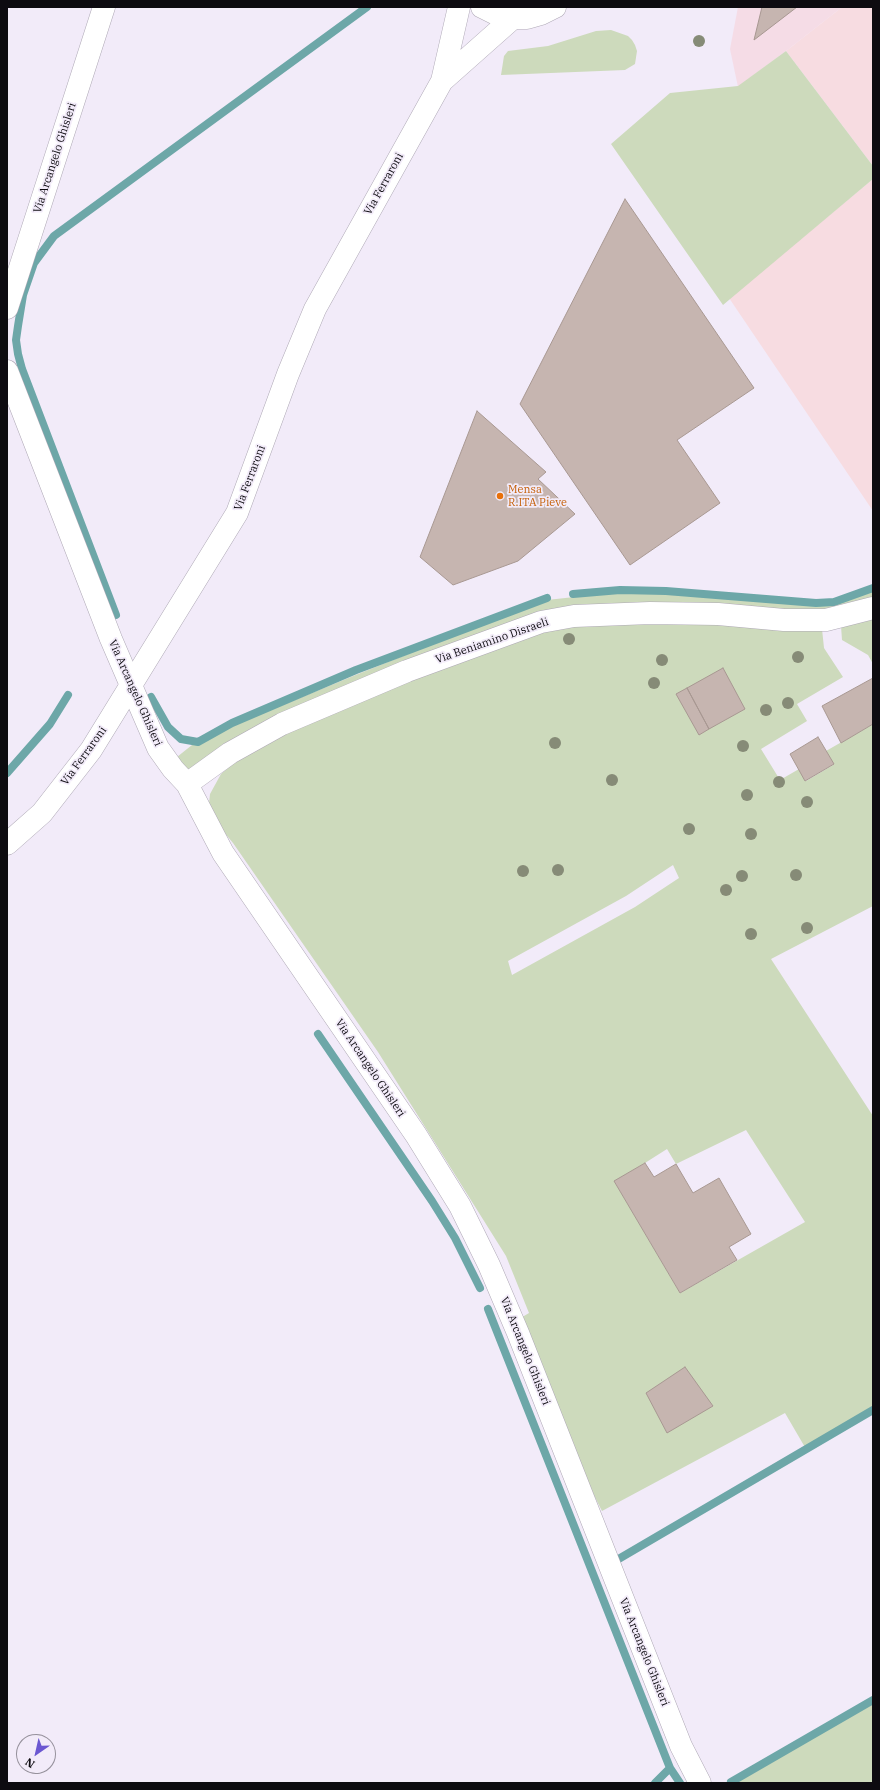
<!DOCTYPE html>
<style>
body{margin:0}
#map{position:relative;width:880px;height:1790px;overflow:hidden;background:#f2ebf9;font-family:"IBM Plex Serif",serif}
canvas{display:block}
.frame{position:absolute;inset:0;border:8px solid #0d0b10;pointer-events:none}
.north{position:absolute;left:16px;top:1734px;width:40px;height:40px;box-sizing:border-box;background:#f2ebf9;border:1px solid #96919c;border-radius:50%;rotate:214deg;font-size:11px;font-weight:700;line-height:16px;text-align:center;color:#0d0b10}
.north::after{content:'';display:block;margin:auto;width:14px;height:18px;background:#6b57d1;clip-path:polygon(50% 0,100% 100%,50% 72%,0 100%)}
</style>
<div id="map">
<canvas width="880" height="1790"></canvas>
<div class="frame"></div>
<div class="north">N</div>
</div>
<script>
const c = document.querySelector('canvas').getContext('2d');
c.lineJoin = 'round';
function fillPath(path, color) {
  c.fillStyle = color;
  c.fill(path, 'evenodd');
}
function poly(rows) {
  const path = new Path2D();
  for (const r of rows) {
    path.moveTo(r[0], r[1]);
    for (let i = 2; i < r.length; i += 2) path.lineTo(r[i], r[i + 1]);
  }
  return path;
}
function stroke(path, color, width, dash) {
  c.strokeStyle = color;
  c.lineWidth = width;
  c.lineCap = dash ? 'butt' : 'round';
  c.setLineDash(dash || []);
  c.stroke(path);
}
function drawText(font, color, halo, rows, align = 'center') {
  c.font = font + ' "IBM Plex Serif",serif';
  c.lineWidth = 3.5;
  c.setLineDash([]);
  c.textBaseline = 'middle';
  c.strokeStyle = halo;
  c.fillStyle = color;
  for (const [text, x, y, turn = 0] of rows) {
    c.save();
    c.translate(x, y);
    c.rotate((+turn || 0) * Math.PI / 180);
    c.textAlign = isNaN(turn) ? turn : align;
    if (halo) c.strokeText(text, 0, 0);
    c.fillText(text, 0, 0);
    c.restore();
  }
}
fillPath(poly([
 [738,7,842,7,786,51,738,87,730,49]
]), '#f5dce6');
fillPath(poly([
 [842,7,873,7,873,166,786,51],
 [873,179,873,511,729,298]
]), '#f7dce1');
fillPath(poly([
 [611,30,628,36,632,40,635,45,637,51,635,64,625,70,501,75,504,56,508,51,548,46,596,31],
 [786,51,873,166,873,179,723,305,611,144,670,93,738,86],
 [873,590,873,605,842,613,543,617,184,773,172,761,197,741,198,744,234,725,358,674,531,605,547,600,620,592,666,593,816,604,835,603],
 [873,616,873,664,868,655,842,640,841,626],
 [599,619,822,629,824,648,843,677,797,704,807,721,761,749,780,780,799,769,806,781,833,765,826,751,873,724,873,906,771,959,873,1116,873,1410,806,1449,785,1413,602,1511,539,1388,514,1322,529,1313,506,1256,378,1052,233,843,208,813,210,794,221,774,242,756,275,737,509,637],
 [673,865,679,878,635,907,512,975,508,961,626,896],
 [746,1130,805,1222,680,1293,615,1182,667,1149,676,1164],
 [873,1700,873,1783,730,1783,731,1782]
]), '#cddabc');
stroke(poly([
 [573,594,620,590,666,591,816,603,834,602,873,588],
 [116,615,22,369,18,354,16,340,18,326,23,295,34,263,54,236,367,7],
 [151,697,168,727,181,739,198,742,232,723,356,670,547,598],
 [7,773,50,724,68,695],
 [318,1034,432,1201,455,1238,480,1288],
 [488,1309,670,1768,680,1783],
 [610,1564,873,1410],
 [731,1782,873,1700],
 [655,1783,670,1768]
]), '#6da7a8', 8);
const building = poly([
 [762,7,797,7,754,40,762,7],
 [625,199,754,388,677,440,720,503,630,565,520,404,625,199],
 [477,411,546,472,538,479,575,514,518,561,453,585,420,557,477,411],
 [723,668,745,709,709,729,687,688,723,668],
 [873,678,873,724,841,743,822,706,873,678],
 [687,688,709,729,699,735,676,694,687,688],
 [818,737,834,764,805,781,790,754,818,737],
 [645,1163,654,1177,676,1164,693,1193,719,1178,751,1234,729,1247,737,1260,680,1293,614,1181,645,1163],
 [685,1367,713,1406,667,1433,646,1393,685,1367]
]);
fillPath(building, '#c6b5b0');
stroke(building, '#a89892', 1);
const minor = poly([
 [7,308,104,7],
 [7,371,111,639,158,748,173,769,187,784,223,853,416,1135,460,1206,489,1265,518,1333,681,1746,700,1783],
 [187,784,230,753,282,724,407,671,541,622,574,616,650,613,718,614,784,620,826,620,873,608]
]);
const major = poly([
 [482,7,498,15,513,18,527,18,541,14,555,7],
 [442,81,513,18],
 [7,844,42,813,91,750,237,513,288,374,315,309,442,81,459,7]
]);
stroke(minor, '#afa9b6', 23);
stroke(major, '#afa9b6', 23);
stroke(minor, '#fff', 22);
stroke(major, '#fff', 22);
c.fillStyle = '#868b77';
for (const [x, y] of [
 [699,41],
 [569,639],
 [798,657],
 [662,660],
 [654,683],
 [788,703],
 [766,710],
 [555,743],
 [743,746],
 [612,780],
 [779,782],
 [747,795],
 [807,802],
 [689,829],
 [751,834],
 [558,870],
 [523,871],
 [796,875],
 [742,876],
 [726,890],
 [807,928],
 [751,934]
]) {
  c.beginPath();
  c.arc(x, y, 6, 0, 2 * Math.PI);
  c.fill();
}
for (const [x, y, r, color] of [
 [500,496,4,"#e8710a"]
]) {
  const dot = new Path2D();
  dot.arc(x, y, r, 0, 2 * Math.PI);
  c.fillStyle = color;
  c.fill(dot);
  stroke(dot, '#f2ebf9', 1.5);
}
drawText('11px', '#0d0b10', '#f2ebf9', [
 ["Via Arcangelo Ghisleri",55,158,-72],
 ["Via Ferraroni",384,184,-61],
 ["Via Ferraroni",250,478,-69],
 ["Via Beniamino Disraeli",492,641,-19],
 ["Via Arcangelo Ghisleri",135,693,66],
 ["Via Ferraroni",84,756,-54],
 ["Via Arcangelo Ghisleri",370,1068,56],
 ["Via Arcangelo Ghisleri",525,1351,68],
 ["Via Arcangelo Ghisleri",644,1652,68]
]);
drawText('11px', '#c56008', '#f2ebf9', [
 ["Mensa",508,490],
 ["R.ITA Pieve",508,503]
], 'left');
</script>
